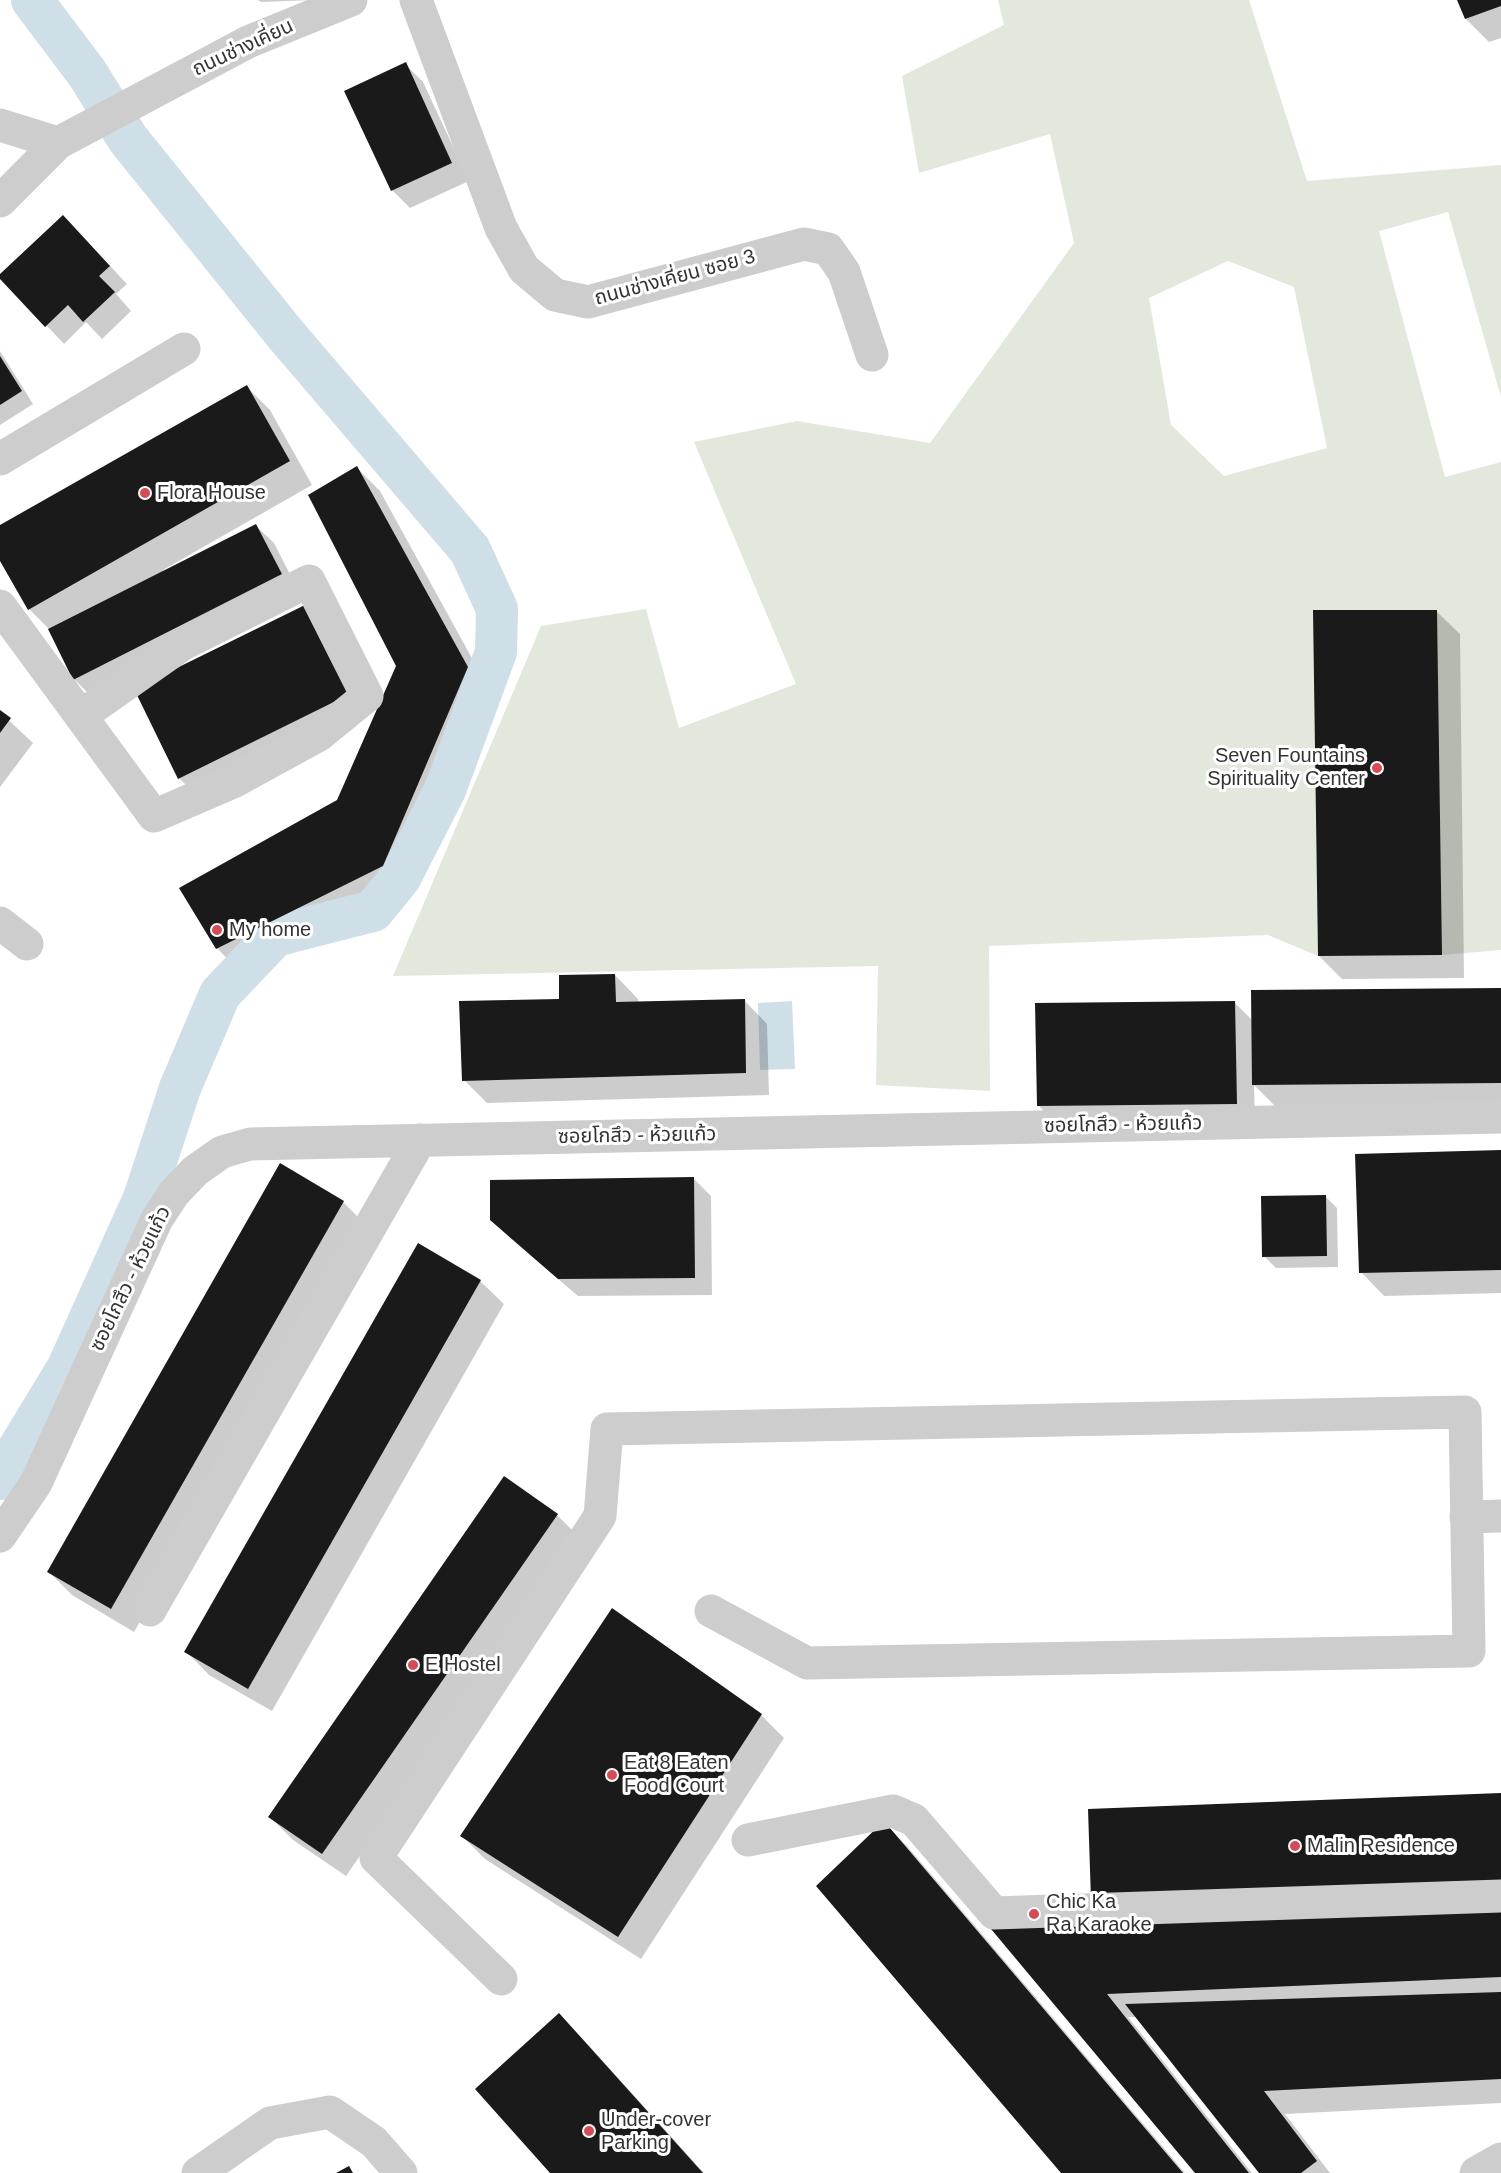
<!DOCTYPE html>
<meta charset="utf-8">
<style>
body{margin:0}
canvas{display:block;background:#fff}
</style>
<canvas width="1501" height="2173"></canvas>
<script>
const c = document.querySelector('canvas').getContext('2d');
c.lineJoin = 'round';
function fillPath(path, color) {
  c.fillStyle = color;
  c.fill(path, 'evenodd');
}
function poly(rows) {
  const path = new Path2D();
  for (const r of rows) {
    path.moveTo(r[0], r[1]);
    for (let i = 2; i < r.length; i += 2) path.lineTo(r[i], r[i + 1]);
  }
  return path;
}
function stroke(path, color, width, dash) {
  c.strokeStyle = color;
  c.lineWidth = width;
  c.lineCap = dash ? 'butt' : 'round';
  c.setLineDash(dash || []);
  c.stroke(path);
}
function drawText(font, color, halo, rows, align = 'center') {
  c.font = font + ' Helvetica,"Noto Sans Thai",sans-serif';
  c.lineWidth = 6;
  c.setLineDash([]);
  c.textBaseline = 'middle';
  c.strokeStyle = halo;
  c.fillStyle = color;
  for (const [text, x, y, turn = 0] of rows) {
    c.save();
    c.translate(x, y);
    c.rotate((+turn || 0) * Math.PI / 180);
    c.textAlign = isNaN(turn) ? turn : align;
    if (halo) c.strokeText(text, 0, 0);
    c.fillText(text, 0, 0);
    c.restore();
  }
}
fillPath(poly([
 [998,0,1249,0,1307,181,1501,165,1501,397,1448,212,1379,231,1445,477,1501,462,1501,950,1442,955,1437,610,1314,610,1318,956,1268,935,989,946,990,1091,876,1085,878,966,393,976,541,626,646,609,679,728,796,684,694,442,797,421,930,443,1074,243,1050,134,919,173,902,76,1004,25],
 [1228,261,1294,287,1327,448,1224,476,1171,425,1149,298]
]), '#e3e8dd');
fillPath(poly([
 [792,1001,795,1069,760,1070,758,1003]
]), '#cfdfe8');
fillPath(poly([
 [258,0,313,0,261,2],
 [1459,0,1501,0,1501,38,1489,42,1466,19],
 [405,64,423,82,469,181,410,208,392,190],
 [81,235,127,284,116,294,131,311,102,339,86,322,64,344,0,276],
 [0,351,33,404,0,425],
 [247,387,270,410,312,485,163,570,164,572,256,526,274,543,299,592,92,697,74,679,50,630,29,609,0,558,0,527],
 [357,468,380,491,490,691,406,889,240,972,217,948,338,801,397,666],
 [307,605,368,711,197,796,179,778],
 [1436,611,1460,634,1464,978,1342,979,1319,956],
 [0,712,33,743,0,787],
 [615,975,638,999,638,1003,744,1000,767,1024,769,1095,487,1103,464,1080,561,1000],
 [1501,989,1501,1106,1277,1108,1254,1085,1255,1121,1056,1123,1038,1105,1235,1003,1253,1021],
 [1501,1152,1501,1293,1384,1296,1361,1272],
 [693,1178,711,1196,712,1295,578,1296,510,1238,491,1219],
 [1325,1196,1337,1208,1338,1267,1276,1268,1264,1256],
 [343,1202,366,1225,134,1632,72,1595,48,1571],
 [418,1245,480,1281,504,1304,272,1711,209,1675,186,1651],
 [557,1515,580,1538,346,1876,293,1840,270,1817],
 [761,1715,784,1738,641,1959,485,1859,462,1836],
 [884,1823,907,1846,1185,2173,1063,2173],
 [1501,1911,1501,2103,1285,2114,1330,2173,1261,2173,1137,2017,1128,2017,1252,2173,1197,2173,994,1930],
 [559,2015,582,2038,704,2173,552,2173]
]), '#0003');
stroke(poly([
 [0,1479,67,1369,144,1198,180,1088,220,994,275,936,373,911,400,878,445,790,496,652,497,609,470,550,286,335,128,139,87,73,32,0]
]), '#cfdfe8', 42);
fillPath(poly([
 [1457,0,1501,0,1501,6,1465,19],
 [406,62,452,163,391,191,344,91],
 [63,215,110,266,99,276,115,292,83,322,68,305,45,327,0,279,0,274],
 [0,356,22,391,0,405],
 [247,385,290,461,28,610,0,561,0,525],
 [357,466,468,667,383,866,216,949,179,888,337,800,396,666,308,495],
 [256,524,282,574,73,680,48,629],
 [307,604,352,693,178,779,134,689],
 [1313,610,1437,610,1442,955,1318,956],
 [0,710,11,718,0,733],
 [615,974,616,1002,745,999,746,1073,462,1081,459,1001,559,999,559,975],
 [1501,988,1501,1083,1252,1085,1251,990],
 [1235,1001,1237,1104,1037,1106,1035,1003],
 [1501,1150,1501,1270,1359,1273,1355,1154],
 [280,1163,344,1201,111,1609,47,1572],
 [694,1177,695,1278,558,1279,490,1220,490,1180],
 [1326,1195,1327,1256,1262,1257,1261,1196],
 [418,1243,481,1280,248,1689,184,1652],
 [504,1476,558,1514,322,1854,268,1817],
 [612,1608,762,1714,618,1937,460,1836],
 [1501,1793,1501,1883,1091,1900,1088,1809],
 [884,1821,1183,2173,1061,2173,816,1886],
 [1501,1909,1501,1977,1107,1994,1249,2173,1195,2173,991,1929],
 [1501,1992,1501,2079,1264,2091,1317,2161,1301,2173,1259,2173,1125,2004],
 [559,2013,703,2173,550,2173,475,2089],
 [349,2166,353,2173,336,2173]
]), '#1a1a1a');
stroke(poly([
 [416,0,501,228,524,269,555,295,588,302,804,244,828,249,844,272,872,355],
 [0,125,58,143],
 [0,201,58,143,248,42,351,0],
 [0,459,184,349],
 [0,606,154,816,235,781,319,735,367,696,309,581,183,644,81,716],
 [0,923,27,944],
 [1466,1517,1501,1516],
 [0,1536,36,1483,157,1219,174,1193,195,1171,222,1152,250,1144,1501,1117],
 [150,1610,420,1140],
 [748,1840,893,1811,914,1820,994,1913,1501,1896],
 [501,1979,376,1858,600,1516,607,1429,1465,1412,1469,1651,807,1663,711,1611],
 [198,2173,270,2123,330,2112,374,2142,401,2173],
 [1476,2173,1501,2159]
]), '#cdcdcd', 33);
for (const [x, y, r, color] of [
 [145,493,6,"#d34c57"],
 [1377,768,6,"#d34c57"],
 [217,930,6,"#d34c57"],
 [413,1665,6,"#d34c57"],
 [612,1775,6,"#d34c57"],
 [1295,1846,6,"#d34c57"],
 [1034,1914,6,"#d34c57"],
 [589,2131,6,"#d34c57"]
]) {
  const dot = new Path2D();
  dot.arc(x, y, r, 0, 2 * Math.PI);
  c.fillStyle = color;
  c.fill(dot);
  stroke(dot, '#fff', 2);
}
drawText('20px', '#333', '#fff', [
 ["ถนนช่างเคี่ยน",243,48,-25],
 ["ถนนช่างเคี่ยน ซอย 3",675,278,-15],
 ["ซอยโกสึว - ห้วยแก้ว",1123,1125,-1],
 ["ซอยโกสึว - ห้วยแก้ว",637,1136,-1],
 ["ซอยโกสึว - ห้วยแก้ว",131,1279,-64]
]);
drawText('20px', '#333', '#fff', [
 ["Flora House",157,493],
 ["Seven Fountains",1365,756,"right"],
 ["Spirituality Center",1365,779,"right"],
 ["My home",229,930],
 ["E Hostel",425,1665],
 ["Eat 8 Eaten",624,1763],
 ["Food Court",624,1786],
 ["Malin Residence",1307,1846],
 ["Chic Ka",1046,1902],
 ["Ra Karaoke",1046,1925],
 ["Under-cover",601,2120],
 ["Parking",601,2143]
], 'left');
</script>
